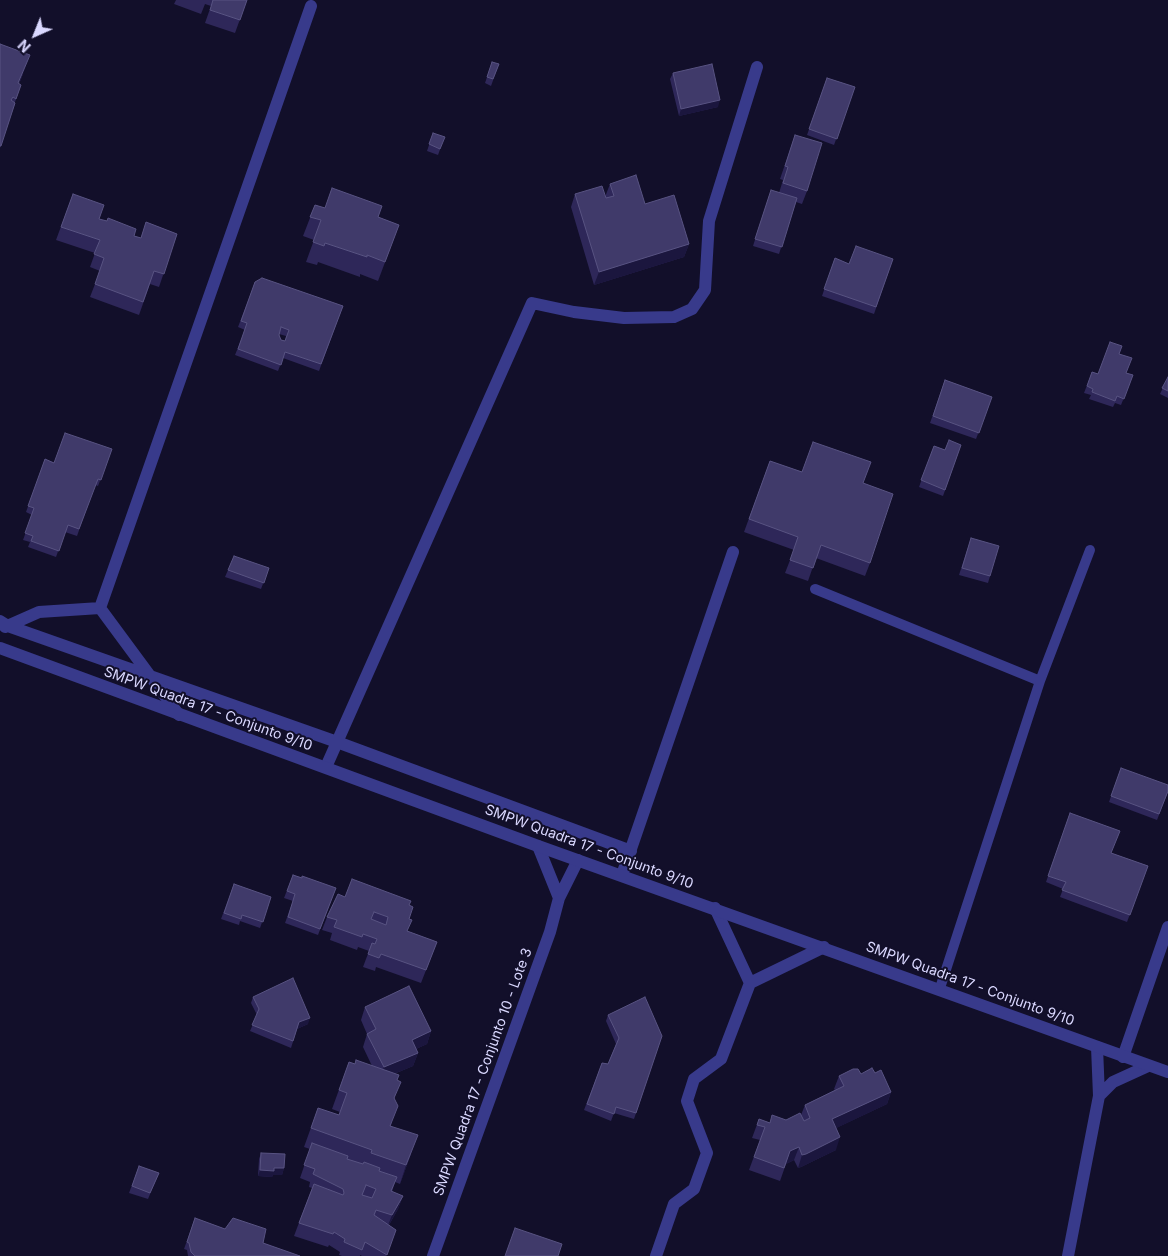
<!DOCTYPE html>
<style>
body{margin:0}
#map{position:relative;width:1168px;height:1256px;overflow:hidden;background:#120f2a;font-family:Inter,sans-serif}
canvas{display:block}
.north{position:absolute;left:10px;top:10px;width:50px;height:50px;-webkit-text-stroke:4px #120f2a;paint-order:stroke;rotate:224deg;font-size:14px;font-weight:700;line-height:20px;text-align:center;color:#dad8ff}
.north::after{content:'';display:block;margin:auto;width:18px;height:22px;background:#dad8ff;clip-path:polygon(50% 0,100% 100%,50% 72%,0 100%)}
</style>
<div id="map">
<canvas width="1168" height="1256"></canvas>
<div class="north">N</div>
</div>
<script>
const c = document.querySelector('canvas').getContext('2d');
c.lineJoin = 'round';
function poly(rows) {
  const path = new Path2D();
  for (const r of rows) {
    path.moveTo(r[0], r[1]);
    for (let i = 2; i < r.length; i += 2) path.lineTo(r[i], r[i + 1]);
  }
  return path;
}
function stroke(path, color, width, dash) {
  c.strokeStyle = color;
  c.lineWidth = width;
  c.lineCap = dash ? 'butt' : 'round';
  c.setLineDash(dash || []);
  c.stroke(path);
}
function fillPath(path, color) {
  c.fillStyle = color;
  c.fill(path, 'evenodd');
}
function drawText(font, color, halo, rows, align = 'center') {
  c.font = font + ' Inter,sans-serif';
  c.lineWidth = 4;
  c.setLineDash([]);
  c.textBaseline = 'middle';
  c.strokeStyle = halo;
  c.fillStyle = color;
  for (const [text, x, y, turn = 0] of rows) {
    c.save();
    c.translate(x, y);
    c.rotate((+turn || 0) * Math.PI / 180);
    c.textAlign = isNaN(turn) ? turn : align;
    if (halo) c.strokeText(text, 0, 0);
    c.fillText(text, 0, 0);
    c.restore();
  }
}
stroke(poly([
 [815,589,1040,681],
 [940,988,1040,681,1090,550]
]), '#383a8b', 10);
stroke(poly([
 [100,608,311,6],
 [100,608,179,715],
 [0,621,8,626,337,742,631,851],
 [5,627,39,612,100,608],
 [326,767,532,303,574,312,624,318,674,317,692,309,705,290,709,221,757,67],
 [538,846,559,898],
 [622,875,733,552],
 [715,908,750,983],
 [1123,1057,1168,927],
 [1099,1096,1113,1082,1148,1066],
 [433,1256,550,932,559,898,578,860],
 [656,1256,674,1204,694,1189,707,1153,687,1101,694,1079,721,1059,750,983,824,947],
 [1068,1256,1099,1096,1097,1047]
]), '#383a8b', 12);
stroke(poly([
 [0,648,538,846,1168,1072]
]), '#383a8b', 12);
fillPath(poly([
 [176,0,247,0,235,33,205,23,211,6,205,4,201,14,174,4],
 [0,44,23,74,19,84,21,85,15,102,15,103,0,148],
 [492,62,499,64,491,86,485,83],
 [673,73,718,107,679,116,670,79],
 [827,78,855,87,834,145,807,135],
 [433,133,442,144,438,155,427,151],
 [795,135,807,191,802,204,796,202,779,254,753,246,769,196,779,193,783,180,780,179],
 [610,184,645,204,689,244,684,257,594,285,571,207,575,194,605,197],
 [73,194,99,219,134,236,141,238,146,222,177,234,159,287,150,284,139,315,90,297,100,271,90,267,95,253,56,240],
 [315,205,325,208,378,217,399,225,378,281,360,274,360,277,318,262,317,265,306,262,314,240,303,236],
 [835,258,849,264,893,259,874,314,822,296],
 [255,282,343,306,319,371,283,358,278,371,235,355,245,330,238,327],
 [279,334,286,336,285,341,281,340,279,335],
 [1120,354,1126,373,1133,375,1121,405,1115,403,1113,407,1089,399,1091,395,1084,393,1092,372,1098,374],
 [1168,377,1168,398,1160,394],
 [945,380,992,397,976,439,930,423],
 [961,445,943,496,919,487,934,446,945,450],
 [112,449,98,486,95,485,77,536,65,532,56,557,28,547,30,542,23,540,32,515,26,512,45,459,54,463],
 [770,461,802,472,863,483,870,563,865,576,816,558,808,581,785,573,794,550,744,532],
 [971,538,990,576,988,583,959,575],
 [269,568,261,589,225,577,228,570],
 [1121,768,1168,792,1157,820,1109,802],
 [1070,813,1111,853,1148,866,1127,922,1060,897,1063,889,1046,882],
 [293,875,336,888,318,935,285,923,293,901,284,898],
 [234,884,271,897,260,928,240,921,239,925,221,919],
 [345,897,409,906,409,919,407,931,437,942,421,983,376,967,375,971,363,967,369,951,358,947,357,950,330,940,332,933,322,930,327,917],
 [253,997,308,1024,297,1029,291,1048,250,1031,257,1015,251,1003],
 [365,1007,431,1031,427,1044,416,1049,418,1053,413,1066,394,1074,397,1080,391,1126,411,1154,400,1184,395,1182,392,1192,403,1196,398,1209,389,1225,396,1230,386,1256,362,1256,360,1255,360,1256,342,1256,339,1255,340,1252,329,1245,328,1247,294,1236,312,1188,309,1187,310,1182,300,1178,310,1149,304,1147,318,1108,339,1115,340,1112,332,1109,349,1062,355,1064,372,1066,363,1047,367,1034,361,1020],
 [608,1015,662,1036,634,1119,614,1113,611,1121,584,1110,602,1063,608,1064,616,1044,606,1021],
 [875,1073,891,1092,887,1104,836,1128,836,1150,801,1167,798,1168,794,1160,786,1164,780,1181,749,1170,760,1140,752,1138,759,1119,770,1123,786,1120,801,1115,805,1105,835,1090,834,1089,839,1076],
 [261,1153,284,1168,282,1175,273,1175,272,1177,258,1176,259,1159],
 [139,1166,159,1173,148,1199,129,1193],
 [195,1218,263,1243,300,1256,188,1256,187,1250,184,1249]
]), '#2e2759');
fillPath(poly([
 [30,55,23,74,13,97,18,83],
 [720,100,718,107,679,116,681,109],
 [689,244,684,257,594,285,599,272],
 [310,1018,308,1024,297,1029,299,1022],
 [431,1031,427,1044,407,1053,412,1040],
 [418,1053,413,1066,379,1080,384,1067],
 [891,1092,887,1104,828,1132,832,1119],
 [418,1135,411,1154,400,1184,406,1165],
 [840,1137,836,1150,801,1167,798,1168,802,1155],
 [799,1147,794,1160,786,1164,790,1151],
 [274,1168,284,1168,282,1175,273,1175,272,1177,258,1176,260,1170],
 [403,1196,398,1209,387,1228,392,1215]
]), '#1b163e');
const building = poly([
 [213,0,247,0,240,20,210,10,213,0],
 [0,44,30,55,18,83,21,85,16,99,13,97,11,100,15,103,1,146,0,146,0,44],
 [492,62,499,64,493,79,487,77,492,62],
 [712,64,720,100,681,109,673,73,712,64],
 [827,78,855,87,837,139,809,129,827,78],
 [433,133,445,137,440,149,429,144,433,133],
 [795,135,822,143,807,191,783,183,788,167,785,166,795,135],
 [636,175,645,204,674,195,689,244,599,272,575,194,602,186,606,198,614,196,610,184,636,175],
 [332,188,382,206,378,217,399,225,385,262,367,255,367,257,325,243,324,246,313,242,321,220,310,217,315,205,325,208,332,188],
 [771,190,797,198,782,247,755,239,771,190],
 [73,194,104,205,99,219,107,221,108,218,136,229,134,236,141,238,146,222,177,234,164,274,154,271,143,302,95,284,104,258,94,254,100,240,61,227,73,194],
 [856,246,893,259,876,307,824,289,835,258,849,264,856,246],
 [262,278,343,306,321,364,285,352,281,365,238,349,247,323,241,321,255,282,262,278],
 [281,327,289,330,285,341,281,340,279,335,281,327],
 [1110,342,1122,346,1119,354,1132,358,1126,373,1133,375,1124,399,1117,396,1115,401,1092,392,1093,389,1087,386,1092,372,1098,374,1110,342],
 [1168,377,1168,391,1162,388,1168,377],
 [945,380,992,397,979,433,933,416,945,380],
 [65,433,112,449,101,480,98,479,79,529,68,525,59,551,31,541,33,536,25,533,34,508,28,506,45,459,54,463,65,433],
 [949,440,961,445,945,490,921,480,934,446,945,450,949,440],
 [813,442,871,462,863,483,893,494,870,563,821,545,813,568,790,560,798,537,749,519,770,461,802,472,813,442],
 [971,538,999,546,990,576,962,568,971,538],
 [234,556,269,568,264,583,228,570,234,556],
 [1121,768,1168,785,1168,791,1159,814,1111,796,1121,768],
 [1070,813,1120,831,1111,853,1148,866,1130,915,1062,890,1066,882,1048,876,1070,813],
 [293,875,302,878,302,876,336,888,320,929,288,917,295,894,287,891,293,875],
 [352,879,411,901,409,905,413,907,409,919,412,920,407,931,437,942,426,970,381,954,379,958,368,954,372,943,375,944,377,939,363,934,362,937,334,927,337,920,327,917,338,894,345,897,352,879],
 [374,912,388,917,386,925,371,919,374,912],
 [234,884,271,897,263,922,242,915,241,919,224,913,234,884],
 [293,978,310,1018,299,1022,293,1041,252,1025,259,1009,253,997,293,978],
 [409,986,431,1031,412,1040,418,1053,384,1067,367,1034,376,1029,365,1007,409,986],
 [645,997,662,1036,636,1113,616,1107,614,1114,587,1104,602,1063,608,1064,619,1038,608,1015,645,997],
 [356,1060,399,1075,397,1080,401,1082,394,1098,398,1106,390,1126,418,1135,406,1165,371,1153,372,1150,311,1128,318,1108,339,1115,347,1093,339,1090,349,1062,355,1064,356,1060],
 [872,1068,875,1073,881,1070,891,1092,832,1119,840,1137,806,1154,802,1155,799,1147,790,1151,784,1168,754,1157,765,1127,757,1125,759,1119,770,1123,772,1115,786,1120,800,1113,804,1121,810,1118,805,1105,844,1086,839,1076,853,1069,858,1069,861,1074,872,1068],
 [312,1143,348,1156,347,1159,363,1164,364,1162,380,1168,379,1171,397,1177,391,1191,403,1196,392,1215,376,1210,374,1215,396,1230,387,1255,365,1242,362,1250,344,1242,345,1239,334,1232,333,1234,299,1223,314,1184,343,1195,344,1193,343,1189,313,1174,315,1169,304,1165,312,1143],
 [366,1185,376,1189,372,1198,362,1195,366,1185],
 [261,1153,285,1154,284,1168,274,1168,274,1171,260,1170,261,1153],
 [139,1166,159,1173,150,1193,132,1186,139,1166],
 [195,1218,225,1229,233,1218,266,1229,263,1243,300,1256,195,1256,191,1252,189,1243,187,1242,195,1218],
 [515,1228,562,1244,558,1256,505,1256,515,1228]
]);
fillPath(building, '#403a6a');
stroke(building, '#585382', 1);
drawText('14px', '#dad8ff', '#120f2a', [
 ["SMPW Quadra 17 - Conjunto 9/10",208,709,20],
 ["SMPW Quadra 17 - Conjunto 9/10",589,847,20],
 ["SMPW Quadra 17 - Conjunto 9/10",970,984,20],
 ["SMPW Quadra 17 - Conjunto 10 - Lote 3",483,1072,-70]
]);
</script>
